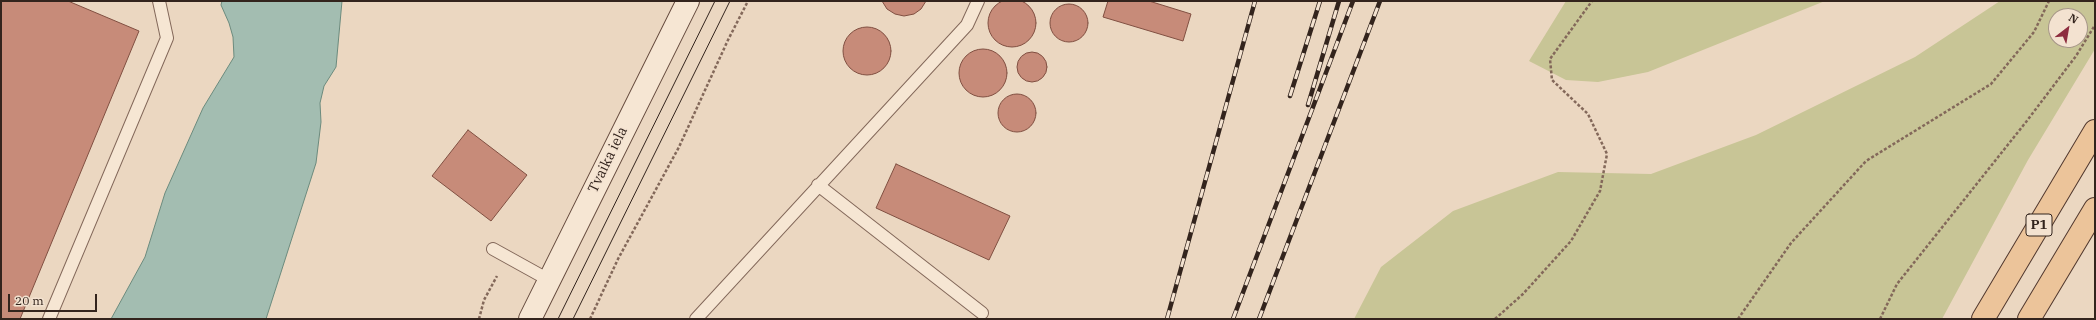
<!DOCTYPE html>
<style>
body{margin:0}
#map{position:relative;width:2096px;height:320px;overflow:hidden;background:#ebd7c1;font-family:"IBM Plex Serif",serif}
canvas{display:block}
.frame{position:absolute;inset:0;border:2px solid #33241d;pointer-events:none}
.north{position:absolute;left:2048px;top:8px;width:40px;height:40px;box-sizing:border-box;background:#f3e2d0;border:1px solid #a69688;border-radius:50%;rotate:31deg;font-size:11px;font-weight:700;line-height:16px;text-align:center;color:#33241d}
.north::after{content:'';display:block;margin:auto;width:14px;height:18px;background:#8e2d3f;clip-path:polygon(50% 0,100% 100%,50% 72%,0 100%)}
.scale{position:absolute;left:8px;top:294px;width:89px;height:18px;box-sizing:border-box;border:2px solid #33241d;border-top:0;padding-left:5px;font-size:12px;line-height:14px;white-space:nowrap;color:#33241d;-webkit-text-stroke:3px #f3e2d0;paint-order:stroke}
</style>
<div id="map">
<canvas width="2096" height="320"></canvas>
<div class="frame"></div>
<div class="north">N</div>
<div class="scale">20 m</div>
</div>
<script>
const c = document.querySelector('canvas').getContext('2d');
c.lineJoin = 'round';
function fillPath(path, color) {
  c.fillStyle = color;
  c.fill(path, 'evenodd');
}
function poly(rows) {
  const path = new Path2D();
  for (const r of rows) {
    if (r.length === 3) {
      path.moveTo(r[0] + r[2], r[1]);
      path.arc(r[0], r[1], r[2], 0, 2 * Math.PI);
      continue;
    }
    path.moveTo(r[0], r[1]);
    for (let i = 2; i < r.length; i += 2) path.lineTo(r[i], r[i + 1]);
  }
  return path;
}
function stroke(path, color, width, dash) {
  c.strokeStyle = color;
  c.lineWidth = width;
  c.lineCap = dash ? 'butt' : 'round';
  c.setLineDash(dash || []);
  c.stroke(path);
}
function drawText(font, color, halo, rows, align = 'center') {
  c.font = font + ' "IBM Plex Serif",serif';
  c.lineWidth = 3;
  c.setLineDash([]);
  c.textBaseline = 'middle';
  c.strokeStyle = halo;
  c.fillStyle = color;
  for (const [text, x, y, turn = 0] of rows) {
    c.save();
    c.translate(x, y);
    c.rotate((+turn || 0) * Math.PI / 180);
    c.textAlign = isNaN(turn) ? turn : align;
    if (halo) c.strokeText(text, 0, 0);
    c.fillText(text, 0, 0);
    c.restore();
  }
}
fillPath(poly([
 [1566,1,1825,1,1648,72,1598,82,1566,80,1529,61],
 [2000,1,2095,1,2095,49,2028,160,1942,319,1354,319,1381,267,1453,211,1558,172,1651,174,1756,135,1915,57],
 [2056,16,2080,16,2080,40,2056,40]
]), '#c8c596');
const water = poly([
 [222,1,342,1,336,67,324,86,320,103,321,122,316,163,266,319,111,319,145,257,165,193,203,108,234,57,233,37,229,23,221,5,222,1]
]);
fillPath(water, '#a3bdb1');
stroke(water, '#6b8a7d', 1);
const building = poly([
 [1012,23,24],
 [1,1,68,1,139,31,20,319,1,319,1,1],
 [882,1,926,1,921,9,914,14,904,16,895,14,887,9,882,1],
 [1108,1,1149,1,1191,14,1183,41,1103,17,1108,1],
 [1069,23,19],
 [867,51,24],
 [983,73,24],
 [1032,67,15],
 [1017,113,19],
 [468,130,527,175,491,221,432,176,468,130],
 [896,164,1010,216,989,260,876,208,896,164]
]);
fillPath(building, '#c78b79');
stroke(building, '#804f41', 1);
const lane = poly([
 [818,185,982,313],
 [493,249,549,280],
 [49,319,167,38,159,1],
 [696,319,967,25,978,1]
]);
const secondary = poly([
 [530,319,688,1]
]);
const primary = poly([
 [1983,319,2095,131],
 [2029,319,2095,209]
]);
stroke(lane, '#83685a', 14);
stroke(secondary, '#654a3d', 24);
stroke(primary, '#51382e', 24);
stroke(poly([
 [479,319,484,300,497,276],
 [590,319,618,259,679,147,728,40,748,1],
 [1495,319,1523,294,1571,241,1600,191,1607,154,1588,114,1552,80,1550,59,1592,1],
 [1738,319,1791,243,1866,161,1991,84,2034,32,2049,1],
 [1880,319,1897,284,2026,122,2076,56,2095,25]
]), '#83685a', 2.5, [3, 2]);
stroke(lane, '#f6e6d3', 12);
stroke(secondary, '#f6e6d3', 22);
stroke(primary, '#ecc49a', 22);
stroke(poly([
 [558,319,715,1],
 [573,319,730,1]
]), '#33241d', 1);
const rail = poly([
 [1290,96,1320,1],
 [1308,105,1339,1],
 [1167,319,1255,1],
 [1233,319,1353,1],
 [1259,319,1380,1]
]);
stroke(rail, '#33241d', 4.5);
stroke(rail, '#f3e2d0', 3, [9]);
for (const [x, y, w] of [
 [2039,225,26]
]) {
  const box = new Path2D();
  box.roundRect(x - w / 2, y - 11, w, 22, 3);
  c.fillStyle = '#f3e2d0';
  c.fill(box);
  stroke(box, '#33241d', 1);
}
drawText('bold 13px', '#33241d', null, [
 ["P1",2039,225]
]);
drawText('14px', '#33241d', '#f3e2d0', [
 ["Tvaika iela",608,160,-64]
]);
</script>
